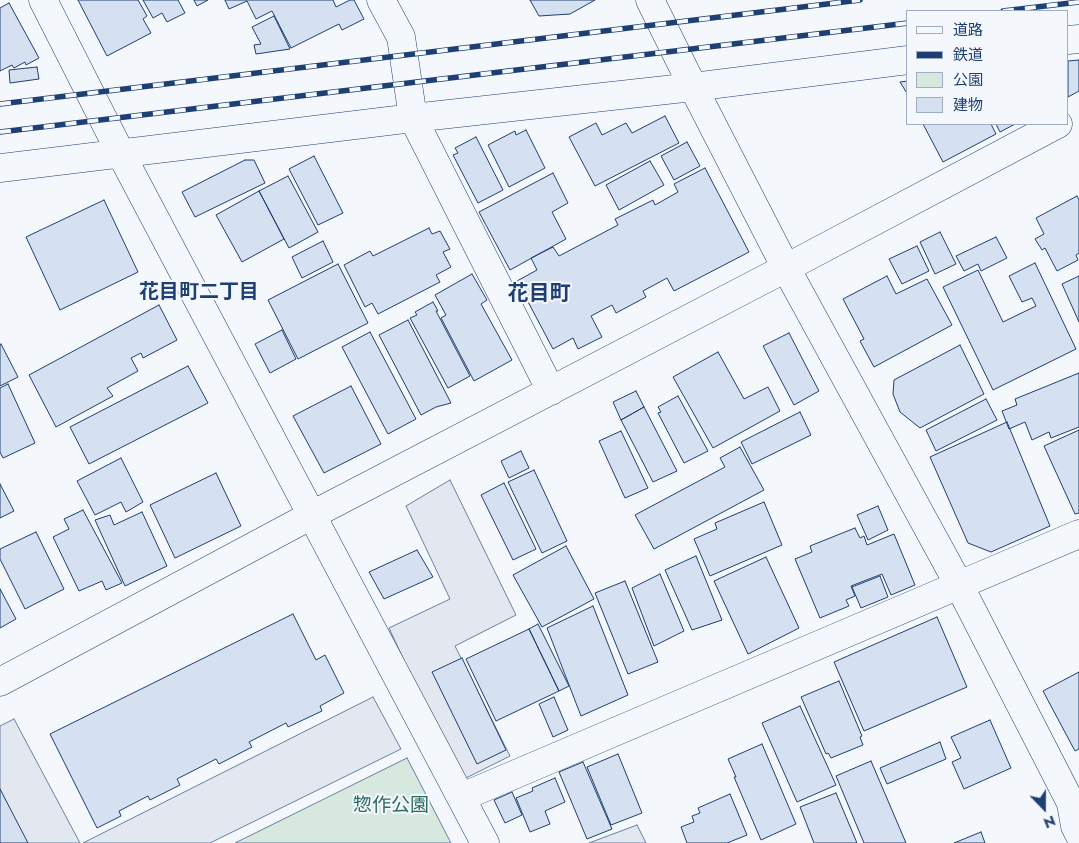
<!DOCTYPE html>
<meta charset="utf-8">
<style>
body{margin:0}
#map{position:relative;width:1079px;height:843px;overflow:hidden;background:#f4f7fb;font-family:Jost,"Noto Sans JP",sans-serif}
canvas{display:block}
.legend{position:absolute;left:906px;top:10px;width:162px;height:115px;box-sizing:border-box;background:#f4f7fb;border:1px solid #9eadc5;margin:0;padding:6px 9px;list-style:none;font-size:15px;color:#1d3f73}
.legend li{display:flex;align-items:center;gap:10px;height:25px}
.legend b{width:25px;border:1px solid #9eadc5}
.north{position:absolute;left:1019px;top:783px;width:50px;height:50px;-webkit-text-stroke:4px #f4f7fb;paint-order:stroke;rotate:158deg;font-size:14px;font-weight:700;line-height:20px;text-align:center;color:#1d3f73}
.north::after{content:'';display:block;margin:auto;width:18px;height:22px;background:#1d3f73;clip-path:polygon(50% 0,100% 100%,50% 72%,0 100%)}
</style>
<div id="map">
<canvas width="1079" height="843"></canvas>
<ul class="legend">
<li><b style="height:6px;background:#f4f7fb"></b>道路</li>
<li><b style="height:6px;background:#1d3f73"></b>鉄道</li>
<li><b style="height:14px;background:#d7e8df"></b>公園</li>
<li><b style="height:14px;background:#d5e0f0"></b>建物</li>
</ul>
<div class="north">N</div>
</div>
<script>
const c = document.querySelector('canvas').getContext('2d');
c.lineJoin = 'round';
function fillPath(path, color) {
  c.fillStyle = color;
  c.fill(path, 'evenodd');
}
function poly(rows) {
  const path = new Path2D();
  for (const r of rows) {
    path.moveTo(r[0], r[1]);
    for (let i = 2; i < r.length; i += 2) path.lineTo(r[i], r[i + 1]);
  }
  return path;
}
function stroke(path, color, width, dash) {
  c.strokeStyle = color;
  c.lineWidth = width;
  c.lineCap = dash ? 'butt' : 'round';
  c.setLineDash(dash || []);
  c.stroke(path);
}
function drawText(font, color, halo, rows, align = 'center') {
  c.font = font + ' Jost,"Noto Sans JP",sans-serif';
  c.lineWidth = 4;
  c.setLineDash([]);
  c.textBaseline = 'middle';
  c.strokeStyle = halo;
  c.fillStyle = color;
  for (const [text, x, y, turn = 0] of rows) {
    c.save();
    c.translate(x, y);
    c.rotate((+turn || 0) * Math.PI / 180);
    c.textAlign = isNaN(turn) ? turn : align;
    if (halo) c.strokeText(text, 0, 0);
    c.fillText(text, 0, 0);
    c.restore();
  }
}
const green = poly([
 [407,758,451,843,235,843,407,758]
]);
fillPath(green, '#d7e8df');
stroke(green, '#687fa3', 1);
const parking = poly([
 [450,480,516,615,455,646,510,756,460,781,389,628,450,599,406,506,450,480],
 [373,697,401,749,210,843,83,843,373,697],
 [14,719,80,843,13,843,0,817,0,726,14,719],
 [637,825,646,843,589,843,637,825]
]);
fillPath(parking, '#e3e8f0');
stroke(parking, '#687fa3', 1);
const building = poly([
 [78,0,138,0,147,16,143,19,151,33,107,56,78,0],
 [143,0,178,0,185,13,167,22,162,13,153,18,143,0],
 [194,0,208,0,197,6,194,0],
 [225,0,333,0,336,7,350,0,354,0,364,19,342,30,339,24,291,48,272,11,256,19,247,1,229,9,225,0],
 [530,0,595,0,570,14,539,16,530,0],
 [9,3,39,58,26,65,25,62,14,68,12,65,0,71,0,8,9,3],
 [274,16,290,49,256,54,254,45,261,44,252,27,274,16],
 [1079,60,1079,91,1068,97,1068,61,1079,60],
 [37,67,39,79,10,83,9,70,37,67],
 [908,81,908,95,900,82,908,81],
 [665,116,679,143,595,186,569,137,596,123,602,135,626,123,632,133,665,116],
 [923,124,991,124,996,134,943,162,923,124],
 [996,124,1015,124,1000,132,996,124],
 [526,130,545,168,509,187,488,145,515,131,516,135,526,130],
 [476,137,503,190,478,203,453,155,458,153,455,148,476,137],
 [687,142,700,166,674,180,661,156,687,142],
 [314,156,343,213,318,225,289,169,314,156],
 [245,160,254,160,265,183,195,217,182,192,245,160],
 [650,161,664,185,619,210,606,185,650,161],
 [705,168,749,252,674,291,667,278,643,291,646,297,616,313,612,305,591,316,602,337,578,349,573,338,553,349,517,281,537,270,531,258,553,247,559,256,618,225,615,219,653,200,655,205,678,192,674,184,705,168],
 [553,173,568,203,552,212,566,239,510,270,479,212,553,173],
 [288,176,318,232,289,248,259,191,288,176],
 [259,191,284,239,242,262,216,215,259,191],
 [1077,196,1079,200,1079,253,1076,255,1078,260,1057,271,1045,248,1042,250,1035,239,1044,234,1036,218,1077,196],
 [104,200,138,272,60,310,26,237,104,200],
 [429,228,432,234,440,231,450,249,443,252,451,267,436,275,440,282,378,314,372,303,365,307,344,265,370,251,373,256,429,228],
 [940,232,956,264,935,274,920,242,940,232],
 [996,237,1007,258,981,271,978,264,964,271,956,256,996,237],
 [323,241,333,262,302,278,292,257,323,241],
 [917,246,929,271,902,284,889,259,917,246],
 [1035,263,1076,349,993,390,943,287,978,270,1003,322,1036,306,1032,298,1022,302,1009,276,1035,263],
 [338,264,368,323,298,359,268,300,338,264],
 [472,274,487,300,481,304,512,360,474,381,441,318,446,315,435,295,472,274],
 [887,276,896,294,927,279,952,325,874,367,860,341,864,339,843,299,887,276],
 [1079,276,1079,322,1062,284,1079,276],
 [433,302,438,311,436,311,470,376,448,388,410,318,417,315,415,312,433,302],
 [159,305,177,340,143,358,141,353,131,358,138,371,107,388,113,396,56,427,29,375,159,305],
 [408,320,451,403,436,407,421,415,379,335,408,320],
 [282,330,296,359,270,373,255,344,282,330],
 [370,332,416,419,388,434,342,347,370,332],
 [789,333,819,391,794,405,763,346,789,333],
 [1,344,18,377,0,386,0,345,1,344],
 [960,345,984,394,920,428,900,412,893,394,894,380,960,345],
 [718,352,744,399,768,387,780,411,713,448,673,377,718,352],
 [188,366,208,403,89,464,70,427,188,366],
 [1079,373,1079,427,1051,438,1049,432,1032,440,1025,422,1009,429,1002,411,1017,405,1015,399,1079,373],
 [8,384,35,443,3,458,0,452,0,388,8,384],
 [351,386,381,444,324,473,293,416,351,386],
 [636,391,644,407,621,420,613,402,636,391],
 [678,396,708,451,684,463,658,413,661,412,658,407,678,396],
 [986,399,997,420,936,451,926,430,986,399],
 [644,407,677,471,653,482,621,420,644,407],
 [800,412,811,435,752,464,741,442,800,412],
 [1007,422,1050,526,991,552,968,543,930,457,1007,422],
 [1079,430,1079,513,1075,514,1044,446,1079,430],
 [621,431,648,488,625,498,599,441,621,431],
 [740,447,764,490,654,549,635,515,725,467,720,458,740,447],
 [521,451,529,468,509,478,501,461,521,451],
 [121,458,143,502,126,512,121,502,95,515,77,481,121,458],
 [534,470,567,541,542,553,508,482,534,470],
 [216,473,241,526,175,558,150,505,216,473],
 [504,483,536,549,513,560,481,495,504,483],
 [0,484,14,511,0,518,0,484],
 [764,502,782,545,710,576,694,539,717,529,715,523,764,502],
 [878,506,888,530,868,540,857,515,878,506],
 [83,510,122,583,106,590,102,581,79,591,53,537,69,529,64,519,83,510],
 [142,512,167,566,125,586,95,520,110,515,114,525,142,512],
 [855,528,860,538,864,536,867,545,894,534,915,585,891,595,882,574,851,586,855,596,846,600,849,606,820,618,795,559,812,552,810,546,855,528],
 [36,532,64,589,25,609,0,559,0,549,36,532],
 [566,546,594,599,542,627,513,575,566,546],
 [417,550,433,577,384,599,369,572,417,550],
 [696,556,722,620,692,630,665,570,696,556],
 [766,557,799,628,748,654,714,581,766,557],
 [660,574,684,631,654,646,632,588,660,574],
 [880,576,888,597,861,608,852,587,880,576],
 [625,581,658,662,628,674,595,593,625,581],
 [0,589,16,619,0,628,0,589],
 [593,606,628,695,581,716,547,628,593,606],
 [293,614,316,660,325,655,344,693,320,706,322,711,288,727,286,723,249,742,252,747,219,764,216,759,177,779,180,785,150,800,148,796,119,811,121,816,97,828,50,734,293,614],
 [937,617,967,687,864,731,834,662,937,617],
 [538,624,569,686,559,691,529,629,538,624],
 [529,629,559,691,496,721,466,659,529,629],
 [462,658,506,750,477,764,432,672,462,658],
 [1079,672,1079,749,1075,751,1043,691,1079,672],
 [839,681,862,736,860,737,863,745,831,758,828,753,826,754,801,697,839,681],
 [554,697,568,730,553,737,539,704,554,697],
 [800,706,836,785,797,802,762,723,800,706],
 [990,720,1011,768,964,789,952,762,961,758,951,737,990,720],
 [940,742,946,759,887,784,880,768,940,742],
 [762,744,796,824,761,840,734,777,736,777,728,759,762,744],
 [618,754,642,813,611,825,587,767,618,754],
 [871,761,906,843,864,843,836,776,871,761],
 [583,762,612,829,587,839,559,772,583,762],
 [555,778,565,802,545,811,550,824,530,832,516,798,533,791,532,788,555,778],
 [0,789,28,843,0,843,0,789],
 [512,792,522,815,505,823,494,800,512,792],
 [836,793,857,843,814,843,800,807,836,793],
 [730,794,747,835,727,843,687,843,681,827,694,822,692,816,700,813,698,808,730,794],
 [981,832,985,843,954,843,981,832]
]);
fillPath(building, '#d5e0f0');
stroke(building, '#1d3f73', 1);
const minor = poly([
 [43,0,121,154,485,843],
 [381,0,401,37,413,118,551,391],
 [650,0,693,87,786,268,959,585,1071,803,1075,826,1079,834],
 [1068,40,1079,39],
 [0,168,413,118,693,87,908,60],
 [0,682,312,515,786,268,1058,124],
 [462,797,1079,534]
]);
stroke(minor, '#1d3f73', 29);
stroke(minor, '#f4f7fb', 28);
const rail = poly([
 [1003,11,1079,2],
 [0,104,860,0],
 [0,132,908,23]
]);
stroke(rail, '#1d3f73', 5.5);
stroke(rail, '#f4f7fb', 4, [11]);
drawText('19px', '#2c6c60', '#f4f7fb', [
 ["惣作公園",391,806]
]);
drawText('bold 20px', '#1d3f73', '#f4f7fb', [
 ["花目町二丁目",199,293]
]);
drawText('bold 21px', '#1d3f73', '#f4f7fb', [
 ["花目町",539,295]
]);
</script>
